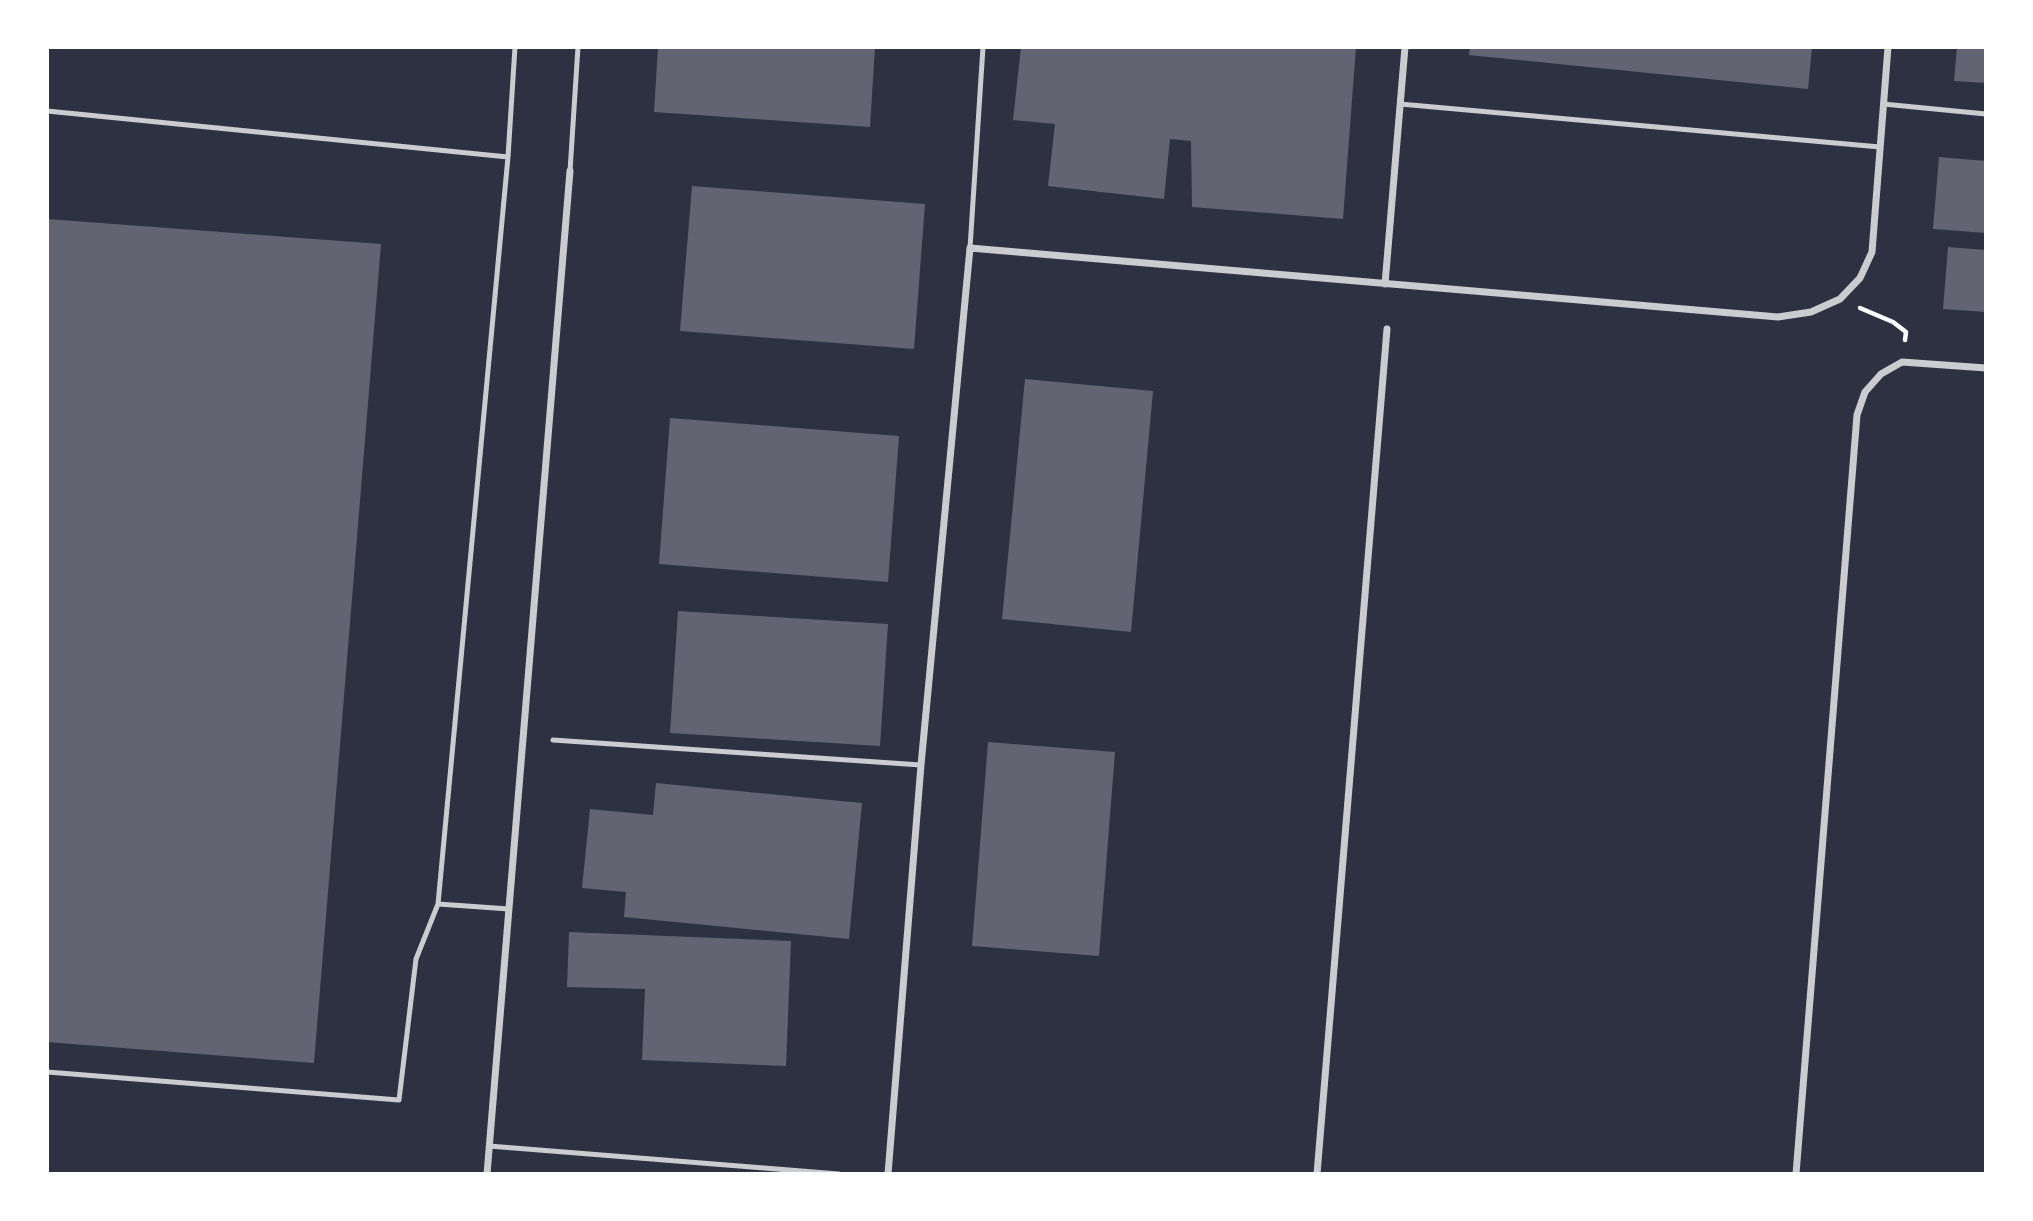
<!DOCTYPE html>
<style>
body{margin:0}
#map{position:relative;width:2033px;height:1221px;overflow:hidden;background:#2d3142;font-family:Jost,sans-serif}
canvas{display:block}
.frame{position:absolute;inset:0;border:49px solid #fff;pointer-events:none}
</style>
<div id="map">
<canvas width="2033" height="1221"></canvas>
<div class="frame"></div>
</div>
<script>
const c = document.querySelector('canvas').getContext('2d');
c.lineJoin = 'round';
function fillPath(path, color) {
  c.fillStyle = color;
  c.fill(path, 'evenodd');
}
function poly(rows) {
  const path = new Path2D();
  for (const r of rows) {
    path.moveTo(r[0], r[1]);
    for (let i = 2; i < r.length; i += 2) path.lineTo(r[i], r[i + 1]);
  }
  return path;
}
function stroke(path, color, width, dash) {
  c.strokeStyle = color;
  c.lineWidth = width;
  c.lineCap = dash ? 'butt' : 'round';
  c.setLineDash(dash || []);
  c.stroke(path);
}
fillPath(poly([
 [658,47,875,47,870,127,654,112],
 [1021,47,1356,47,1343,219,1192,207,1191,141,1170,139,1164,199,1048,186,1055,124,1013,120],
 [1470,47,1812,47,1808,89,1469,55],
 [1957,47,1986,47,1986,83,1954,81],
 [1939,157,1986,161,1986,233,1933,229],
 [692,186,925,204,914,349,680,331],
 [47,219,381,244,314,1063,47,1042],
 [1948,247,1986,250,1986,312,1943,309],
 [1025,379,1153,391,1131,632,1002,619],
 [670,418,899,436,888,582,659,564],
 [678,611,888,624,880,746,670,733],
 [988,742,1115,752,1099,956,972,946],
 [656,783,862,803,849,939,624,917,626,892,582,888,590,809,653,815],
 [569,932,791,941,786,1066,642,1060,645,989,567,987]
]), '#626471');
stroke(poly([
 [1860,308,1893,322,1906,332,1905,340]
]), '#fff', 4.5);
stroke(poly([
 [1400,104,1880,147],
 [1883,104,1986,114],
 [47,111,508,157],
 [570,171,578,47],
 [970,248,983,47],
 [553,740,921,765],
 [438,904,508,157,515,47],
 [47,1072,399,1100,416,959,438,904,509,909],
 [489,1146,839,1174]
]), '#caccd0', 5);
stroke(poly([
 [1385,284,1405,47],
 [487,1174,570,171],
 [888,1174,921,765,970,248,1778,317,1811,312,1840,299,1860,278,1872,252,1888,47],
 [1317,1174,1387,329],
 [1796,1174,1857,415,1865,392,1881,374,1902,362,1986,368]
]), '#caccd0', 7);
</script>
